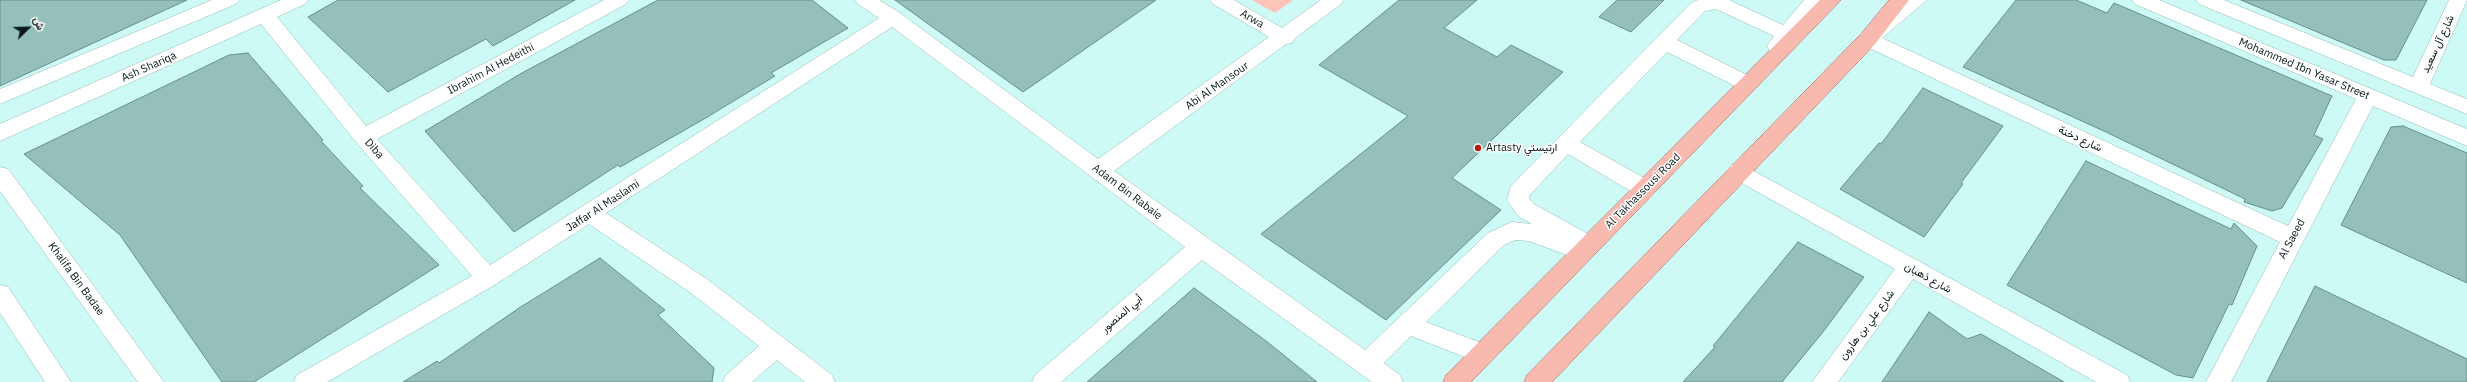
<!DOCTYPE html>
<meta charset="utf-8">
<style>
body{margin:0}
#map{position:relative;width:2467px;height:382px;overflow:hidden;background:#cdfaf5;font-family:"IBM Plex Sans",Vazirmatn,sans-serif}
canvas{display:block}
.north{position:absolute;left:8px;top:8px;width:40px;height:40px;-webkit-text-stroke:3px #fff;paint-order:stroke;rotate:67deg;font-size:11px;font-weight:700;line-height:16px;text-align:center;color:#071816}
.north::after{content:'';display:block;margin:auto;width:14px;height:18px;background:#071816;clip-path:polygon(50% 0,100% 100%,50% 72%,0 100%)}
</style>
<div id="map">
<canvas width="2467" height="382"></canvas>
<div class="north">ش</div>
</div>
<script>
const c = document.querySelector('canvas').getContext('2d');
c.lineJoin = 'round';
function fillPath(path, color) {
  c.fillStyle = color;
  c.fill(path, 'evenodd');
}
function poly(rows) {
  const path = new Path2D();
  for (const r of rows) {
    path.moveTo(r[0], r[1]);
    for (let i = 2; i < r.length; i += 2) path.lineTo(r[i], r[i + 1]);
  }
  return path;
}
function stroke(path, color, width, dash) {
  c.strokeStyle = color;
  c.lineWidth = width;
  c.lineCap = dash ? 'butt' : 'round';
  c.setLineDash(dash || []);
  c.stroke(path);
}
function drawText(font, color, halo, rows, align = 'center') {
  c.font = font + ' "IBM Plex Sans",Vazirmatn,sans-serif';
  c.lineWidth = 3;
  c.setLineDash([]);
  c.textBaseline = 'middle';
  c.strokeStyle = halo;
  c.fillStyle = color;
  for (const [text, x, y, turn = 0] of rows) {
    c.save();
    c.translate(x, y);
    c.rotate((+turn || 0) * Math.PI / 180);
    c.textAlign = isNaN(turn) ? turn : align;
    if (halo) c.strokeText(text, 0, 0);
    c.fillText(text, 0, 0);
    c.restore();
  }
}
fillPath(poly([
 [1252,0,1293,0,1275,13]
]), '#fdc4ba');
const building = poly([
 [0,0,187,0,0,86,0,0],
 [338,0,575,0,493,46,486,39,388,92,308,17,338,0],
 [658,0,812,0,848,28,771,73,775,76,704,119,620,167,618,165,514,232,425,131,520,74,658,0],
 [895,0,1156,0,1023,92,895,0],
 [1399,0,1477,0,1444,28,1497,57,1511,45,1563,72,1452,178,1501,210,1386,320,1261,234,1408,116,1319,65,1399,0],
 [1617,0,1664,0,1631,32,1599,17,1617,0],
 [2016,0,2076,0,2107,13,2114,3,2332,96,2314,135,2323,139,2282,208,2272,211,2244,202,2245,199,2106,132,1963,67,2016,0],
 [2241,0,2427,0,2396,60,2384,60,2241,0],
 [248,53,323,140,321,141,363,186,360,188,439,265,254,382,222,382,120,235,24,154,229,55,248,53],
 [1923,88,2003,126,1961,183,1963,184,1924,237,1840,189,1879,143,1881,144,1923,88],
 [2403,126,2467,153,2467,283,2341,225,2391,127,2403,126],
 [2086,161,2231,229,2234,223,2257,246,2232,305,2229,304,2193,378,2176,375,2007,285,2086,161],
 [1798,242,1864,277,1823,332,1782,382,1683,382,1715,347,1713,346,1798,242],
 [600,258,665,310,658,315,714,368,712,382,403,382,437,361,439,363,519,308,600,258],
 [2315,286,2467,359,2467,382,2267,382,2315,286],
 [1194,288,1266,341,1317,382,1087,382,1194,288],
 [1929,312,1967,339,1981,334,2064,382,1882,382,1929,312]
]);
fillPath(building, '#94bfba');
stroke(building, '#66908c', 1);
const minor = poly([
 [212,0,239,0,236,4,0,104,0,89,212,0],
 [281,0,308,0,305,4,277,17,366,126,604,0,629,0,626,4,377,139,490,265,879,18,858,4,855,0,879,0,900,13,1098,159,1269,37,1213,4,1210,0,1234,0,1282,28,1321,0,1344,0,1341,4,1295,38,1292,43,1286,44,1114,171,1365,350,1488,233,1512,222,1532,224,1518,216,1507,200,1511,186,1691,3,1698,0,1729,0,1783,25,1804,0,1824,0,1784,51,1777,53,1770,51,1767,46,1774,36,1716,9,1705,11,1677,40,1755,79,1758,84,1755,89,1748,91,1741,89,1667,52,1580,142,1653,183,1656,189,1653,195,1645,197,1637,195,1568,154,1530,195,1529,198,1534,204,1597,239,1600,245,1597,251,1589,254,1577,249,1575,252,1567,255,1529,241,1515,240,1504,245,1426,322,1492,347,1495,354,1492,361,1483,364,1411,336,1384,363,1400,375,1403,382,1372,382,1202,260,1061,382,1032,382,1035,375,1185,247,892,27,606,213,707,279,832,375,835,382,805,382,777,360,752,382,723,382,726,375,759,346,691,293,589,224,496,284,327,382,294,382,297,375,472,276,356,142,261,24,0,141,0,124,281,0],
 [1905,0,1927,0,1882,38,2288,226,2356,99,2135,4,2132,0,2159,0,2467,129,2467,146,2373,106,2231,382,2206,382,2280,242,1861,44,1858,39,1861,34,1905,0],
 [2196,0,2224,0,2413,77,2449,0,2467,0,2430,84,2467,99,2467,114,2199,4,2196,0],
 [1739,163,2127,375,2130,382,2096,382,1913,279,1838,382,1812,382,1895,269,1731,177,1728,171,1731,165,1739,163],
 [0,167,8,169,164,382,138,382,0,191,0,167],
 [0,285,8,287,71,382,45,382,0,313,0,285]
]);
const major = poly([
 [1820,0,1841,0,1471,382,1443,382,1446,375,1820,0],
 [1889,0,1909,0,1875,44,1552,382,1524,382,1527,375,1861,34,1889,0]
]);
stroke(minor, '#91bcb7', 1);
stroke(major, '#a06257', 1);
fillPath(minor, '#fff');
fillPath(major, '#f8b9af');
for (const [x, y, r, color] of [
 [1478,148,4,"#ae1e15"]
]) {
  const dot = new Path2D();
  dot.arc(x, y, r, 0, 2 * Math.PI);
  c.fillStyle = color;
  c.fill(dot);
  stroke(dot, '#fff', 1.5);
}
drawText('11px', '#071816', '#fff', [
 ["Arwa",1252,19,30],
 ["شارع آل سعيد",2438,44,-65],
 ["Ash Shariqa",149,67,-24],
 ["Ibrahim Al Hedeithi",491,69,-28],
 ["Mohammed Ibn Yasar Street",2304,69,23],
 ["Abi Al Mansour",1217,86,-35],
 ["شارع دخنة",2080,139,25],
 ["Diba",374,149,48],
 ["Al Takhassousi Road",1643,191,-45],
 ["Adam Bin Rabaie",1127,192,37],
 ["Jaffar Al Maslami",603,206,-33],
 ["Al Saeed",2292,239,-62],
 ["شارع ذهبان",1928,278,29],
 ["Khalifa Bin Badae",76,279,54],
 ["أبي المنصور",1122,314,-41],
 ["شارع علي بن هارون",1867,325,-53]
]);
drawText('11px', '#071816', '#fff', [
 ["Artasty ارتيستي",1486,148]
], 'left');
</script>
